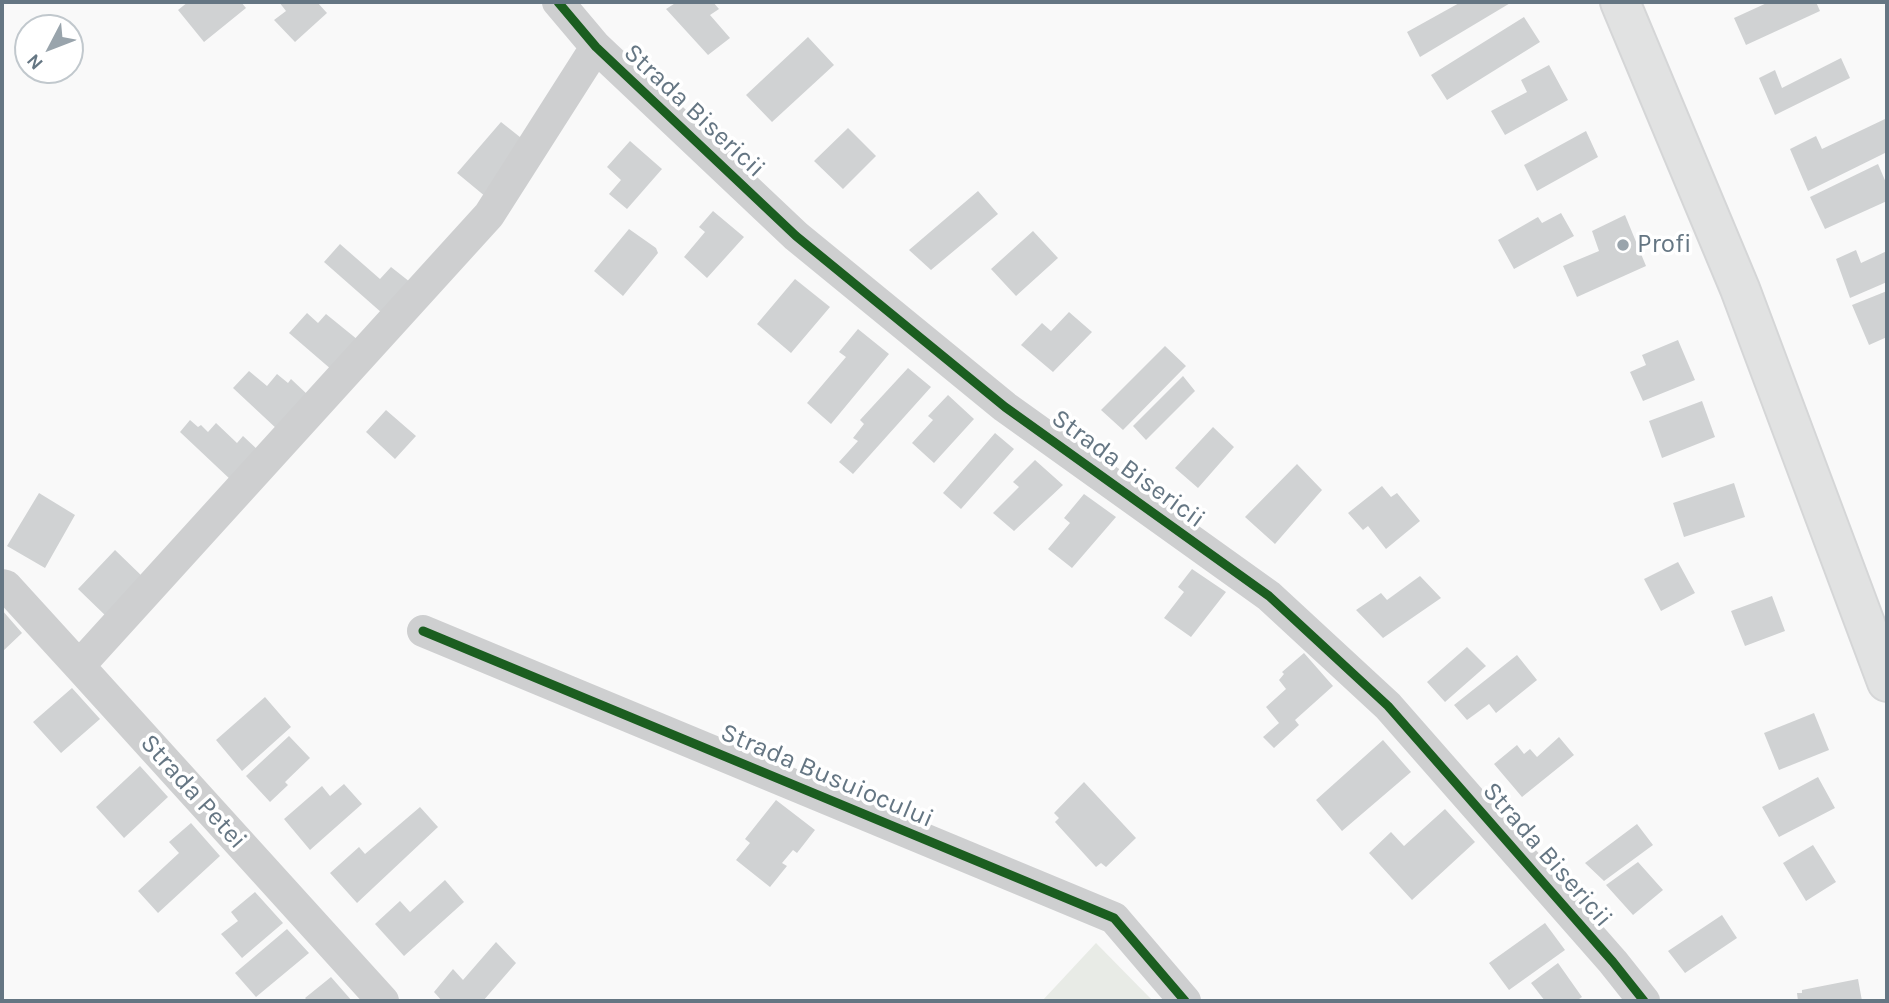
<!DOCTYPE html>
<style>
body{margin:0}
#map{position:relative;width:1889px;height:1003px;overflow:hidden;background:#f9f9f9;font-family:Karla,sans-serif}
canvas{display:block}
.frame{position:absolute;inset:0;border:4px solid #657683;pointer-events:none}
.north{position:absolute;left:14px;top:14px;width:70px;height:70px;box-sizing:border-box;background:#fff;border:2px solid #c1c8cd;border-radius:50%;rotate:228deg;font-size:19px;font-weight:700;line-height:28px;text-align:center;color:#657683}
.north::after{content:'';display:block;margin:auto;width:24px;height:32px;background:#99a4ac;clip-path:polygon(50% 0,100% 100%,50% 72%,0 100%)}
</style>
<div id="map">
<canvas width="1889" height="1003"></canvas>
<div class="frame"></div>
<div class="north">N</div>
</div>
<script>
const c = document.querySelector('canvas').getContext('2d');
c.lineJoin = 'round';
function fillPath(path, color) {
  c.fillStyle = color;
  c.fill(path, 'evenodd');
}
function poly(rows) {
  const path = new Path2D();
  for (const r of rows) {
    path.moveTo(r[0], r[1]);
    for (let i = 2; i < r.length; i += 2) path.lineTo(r[i], r[i + 1]);
  }
  return path;
}
function stroke(path, color, width, dash) {
  c.strokeStyle = color;
  c.lineWidth = width;
  c.lineCap = dash ? 'butt' : 'round';
  c.setLineDash(dash || []);
  c.stroke(path);
}
function drawText(font, color, halo, rows, align = 'center') {
  c.font = font + ' Karla,sans-serif';
  c.lineWidth = 7;
  c.setLineDash([]);
  c.textBaseline = 'middle';
  c.strokeStyle = halo;
  c.fillStyle = color;
  for (const [text, x, y, turn = 0] of rows) {
    c.save();
    c.translate(x, y);
    c.rotate((+turn || 0) * Math.PI / 180);
    c.textAlign = isNaN(turn) ? turn : align;
    if (halo) c.strokeText(text, 0, 0);
    c.fillText(text, 0, 0);
    c.restore();
  }
}
fillPath(poly([
 [1096,943,1153,1001,1042,1001]
]), '#e8ebe6');
fillPath(poly([
 [188,2,241,2,246,8,204,42,178,10],
 [279,2,317,2,327,13,295,42,274,20,286,11],
 [677,2,713,2,719,9,710,15,730,38,708,55,666,9],
 [1461,2,1512,2,1420,57,1407,32],
 [1769,2,1816,2,1820,11,1746,45,1734,18],
 [1524,17,1540,42,1447,100,1431,75],
 [808,37,834,65,772,122,746,95],
 [1841,58,1850,78,1775,115,1759,78,1775,70,1782,88],
 [1549,65,1568,100,1505,135,1491,111,1527,92,1521,80],
 [1885,119,1887,152,1808,191,1790,149,1816,136,1822,149],
 [501,122,530,145,486,197,457,173],
 [848,128,876,156,843,189,814,161],
 [1586,131,1598,157,1537,191,1524,165],
 [630,141,662,169,627,209,609,194,621,180,607,167],
 [1878,164,1887,185,1887,201,1825,229,1810,197],
 [978,191,998,214,931,270,909,250],
 [713,211,744,237,707,278,684,257,705,232,699,227],
 [1561,213,1574,236,1514,269,1498,240,1538,217,1542,223],
 [1625,215,1646,266,1577,297,1563,266,1599,251,1592,231],
 [629,229,656,248,658,253,623,296,594,271],
 [1033,231,1058,258,1016,296,991,269],
 [340,244,380,279,391,267,410,282,382,313,324,262],
 [1856,250,1861,263,1887,251,1887,282,1850,298,1836,259],
 [795,279,830,307,791,353,757,324],
 [1887,291,1885,315,1887,337,1869,345,1852,305],
 [1069,312,1092,332,1053,372,1021,345,1042,323,1051,331],
 [307,313,318,323,326,314,358,340,332,370,289,333],
 [858,329,889,354,831,424,807,403,846,357,839,352],
 [1678,340,1695,380,1643,401,1630,372,1646,365,1642,355],
 [1165,346,1186,366,1123,430,1101,410],
 [908,368,931,387,853,474,839,462,858,441,853,438,864,424,860,420],
 [249,371,267,386,277,374,288,383,291,379,308,395,278,430,233,388],
 [1183,376,1195,391,1146,440,1133,426],
 [948,395,974,419,934,463,912,443,933,420,928,416],
 [1702,401,1715,437,1662,458,1649,421],
 [386,410,416,436,395,459,366,432],
 [190,420,198,427,201,425,208,432,216,423,237,443,243,436,259,451,232,481,180,432],
 [1213,427,1234,447,1198,488,1175,468],
 [995,433,1014,449,961,509,943,493],
 [1035,460,1063,485,1014,531,993,513,1019,487,1013,482],
 [1297,464,1322,490,1275,544,1245,517],
 [1734,483,1745,517,1684,537,1673,503],
 [1382,486,1391,497,1397,493,1420,521,1386,549,1368,526,1363,530,1348,513],
 [39,493,75,515,45,568,7,546],
 [1084,494,1116,517,1072,568,1048,549,1070,523,1064,518],
 [115,550,145,579,108,618,78,589],
 [1678,562,1695,593,1661,611,1644,579],
 [1192,569,1226,592,1191,637,1164,618,1184,592,1178,587],
 [1420,576,1441,598,1383,638,1356,610,1381,593,1387,600],
 [1772,596,1785,631,1745,646,1731,611],
 [2,610,22,633,2,652],
 [1467,647,1486,666,1445,702,1427,682],
 [1304,653,1333,686,1295,720,1299,725,1274,748,1263,737,1279,723,1266,707,1286,689,1279,680,1284,674,1282,672],
 [1517,655,1537,680,1496,713,1489,704,1467,720,1454,705],
 [72,688,100,719,61,753,33,722],
 [265,697,291,727,242,771,216,740],
 [1814,713,1829,750,1779,770,1764,733],
 [289,736,310,758,285,782,288,785,270,802,246,776],
 [1559,737,1574,755,1522,797,1494,764,1517,745,1524,754,1530,749,1537,757],
 [1383,740,1411,772,1342,831,1316,800],
 [140,766,168,797,124,838,96,807],
 [1818,777,1835,808,1779,837,1762,807],
 [1084,782,1136,838,1106,867,1101,863,1096,867,1055,822,1059,818,1054,813],
 [344,784,362,804,310,850,284,819,322,786,330,796],
 [776,800,815,830,797,853,793,850,782,863,787,866,770,887,736,860,750,843,745,839],
 [420,807,438,827,357,903,330,873,359,847,365,854],
 [1445,809,1475,842,1412,900,1369,853,1391,832,1404,846],
 [191,823,220,856,158,913,138,891,179,853,169,842],
 [1637,824,1653,845,1604,881,1585,863],
 [1813,845,1836,882,1806,901,1783,863],
 [1638,862,1663,890,1633,915,1606,885],
 [445,880,464,902,404,956,375,924,400,901,410,912],
 [255,892,283,923,242,958,221,934,238,921,231,912],
 [1722,915,1737,938,1685,973,1668,951],
 [1545,923,1565,950,1509,990,1489,963],
 [287,929,309,953,256,997,235,973],
 [496,942,516,963,483,1001,442,1001,434,992,453,969,463,980],
 [1558,963,1582,997,1576,1001,1545,1001,1531,983],
 [331,977,352,1001,308,1001,305,998],
 [1858,979,1862,1001,1798,1001,1797,993,1802,993,1802,990]
]), '#d0d2d3');
const major = poly([
 [1620,2,1740,289,1887,682]
]);
stroke(major, '#d5d6d7', 42);
stroke(poly([
 [558,2,596,47,796,236,1005,407,1269,596,1388,706,1613,962,1644,1001],
 [2,585,6,586,79,666,383,1001],
 [423,631,1114,918,1185,1001],
 [79,666,489,215,596,47]
]), '#cecfd0', 32);
stroke(major, '#e1e2e2', 38);
stroke(poly([
 [558,2,596,47,796,236,1005,407,1269,596,1388,706,1613,962,1644,1001],
 [423,631,1114,918,1185,1001]
]), '#1b5e20', 9);
for (const [x, y, r, color] of [
 [1623,245,7,"#99a4ac"]
]) {
  const dot = new Path2D();
  dot.arc(x, y, r, 0, 2 * Math.PI);
  c.fillStyle = color;
  c.fill(dot);
  stroke(dot, '#fff', 2.5);
}
drawText('26px', '#657683', '#fff', [
 ["Strada Bisericii",694,111,43],
 ["Strada Bisericii",1128,469,36],
 ["Strada Busuiocului",827,776,23],
 ["Strada Petei",193,792,48],
 ["Strada Bisericii",1547,855,49]
]);
drawText('26px', '#657683', '#fff', [
 ["Profi",1637,245]
], 'left');
</script>
